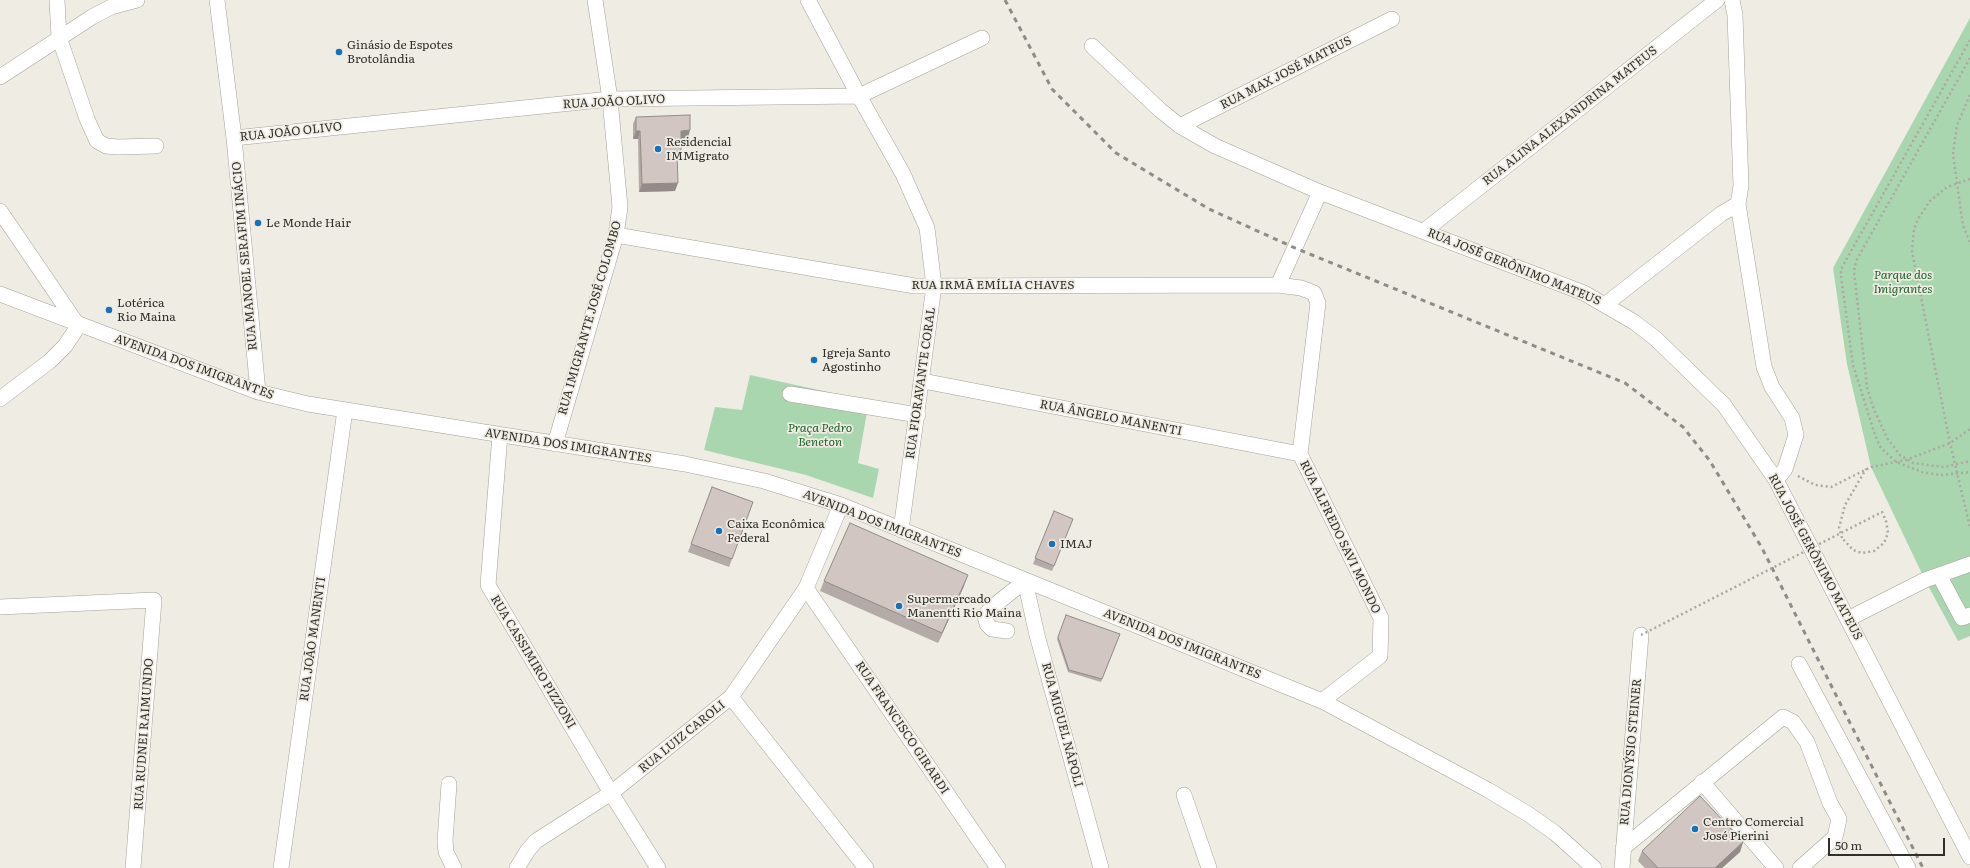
<!DOCTYPE html>
<meta charset="utf-8">
<style>
body{margin:0}
#map{position:relative;width:1970px;height:868px;overflow:hidden;background:#efece3;font-family:Literata,serif}
canvas{display:block}
.scale{position:absolute;left:1828px;top:838px;width:117px;height:18px;box-sizing:border-box;border:2px solid #302f2b;border-top:0;padding-left:5px;font-size:12px;line-height:14px;white-space:nowrap;color:#302f2b;-webkit-text-stroke:3px #efece3;paint-order:stroke}
</style>
<div id="map">
<canvas width="1970" height="868"></canvas>
<div class="scale">50 m</div>
</div>
<script>
const g = document.querySelector('canvas').getContext('2d');
g.lineJoin = 'round';
function fill(path, color) { g.fillStyle = color; g.fill(path, 'evenodd'); }
const shape = rows => new Path2D(rows.map(r => 'M' + r).join(''));
function trace(path, color, width, dash) { g.strokeStyle = color; g.lineWidth = width; g.lineCap = dash ? 'butt' : 'round'; g.setLineDash(dash || []); g.stroke(path); }
function write(font, color, halo, rows, align = 'center') {
  g.font = font + ' Literata,serif'; g.lineWidth = 3.5; g.setLineDash([]); g.textBaseline = 'middle'; g.strokeStyle = halo; g.fillStyle = color; for (const [text, x, y, turn = 0] of rows) {
    g.save(); g.translate(x, y); g.rotate((+turn || 0) * Math.PI / 180); g.textAlign = isNaN(turn) ? turn : align; if (halo) g.strokeText(text, 0, 0); g.fillText(text, 0, 0); g.restore();
  }
}
fill(shape([
 [1970,18,1970,636,1958,641,1925,580,1871,467,1847,364,1833,268],
 [750,375,869,401,858,463,879,469,873,498,806,475,704,450,715,407,742,410]
]), '#aad6af');
const minor = shape([
 [57,0,59,37,87,119,97,141,106,146,118,147,156,146],
 [217,0,234,138,258,392],
 [808,0,859,96,903,174,927,228,934,286,901,530],
 [1732,0,1735,15,1741,186,1738,204,1764,367,1772,387,1792,418,1796,435,1785,469,1776,480],
 [1092,46,1160,110,1180,126,1215,146,1320,192,1584,293,1634,322,1655,338,1724,405,1776,480,1970,857],
 [0,77,92,17,111,7,137,0],
 [1180,126,1392,19],
 [234,138,610,99,859,96,982,38],
 [1320,192,1278,285,1301,288,1314,293,1318,303,1300,454,1381,618,1380,656,1322,701],
 [0,211,77,324],
 [1424,231,1717,0],
 [616,235,915,286,1278,285],
 [0,294,258,392,308,404,685,464,764,481,841,505,1322,701,1488,790,1528,814,1555,833,1594,868],
 [1606,304,1721,214,1738,204],
 [923,381,1300,454],
 [790,394,918,415],
 [0,399,50,361,65,346,79,325],
 [500,435,488,585,611,793,658,868],
 [555,444,616,235,620,207,610,99,595,0],
 [1939,575,1962,618,1970,615],
 [806,588,998,868],
 [0,607,154,600,133,868],
 [1848,619,1925,580,1970,564],
 [1007,631,992,629,987,624,985,616,991,608,1025,581,1037,635,1101,868],
 [1799,664,1908,868],
 [731,697,866,868],
 [1702,782,1776,868],
 [449,784,445,841,446,852,454,868],
 [1184,795,1209,868],
 [1623,848,1783,717,1793,722,1807,742,1830,803,1839,819,1835,837,1800,868],
 [281,868,345,410],
 [517,868,528,850,536,841,611,793,731,697,806,588,841,505],
 [1622,868,1641,635]
]);
trace(minor, '#a4a198', 16);
trace(shape([
 [1970,40,1841,269,1841,276,1853,365,1875,435,1881,448,1896,462,1922,472,1940,475,1970,472],
 [1970,58,1856,261,1854,272,1867,387,1873,407,1887,438,1900,455,1913,463,1944,467,1970,461],
 [1970,95,1957,125,1953,154,1963,226,1970,242],
 [1970,179,1947,187,1930,201,1918,219,1914,229,1912,252,1950,443,1970,527],
 [1890,291,1919,288],
 [1798,476,1815,485,1831,487,1871,467,1906,460,1950,443,1970,429],
 [1842,538,1839,528,1845,505,1866,469]
]), '#aaa8a1', 2.5, [2, 3]);
trace(minor, '#fff', 15);
trace(shape([
 [1005,0,1052,89,1116,153,1209,209,1295,248,1625,383,1683,427,1710,461,1762,548,1923,868]
]), '#8e8c86', 3, [5, 5]);
trace(shape([
 [1641,635,1882,512,1886,521,1888,533,1884,543,1874,551,1862,553,1853,550,1842,538]
]), '#aaa8a1', 2.5, [2, 3]);
fill(shape([
 [636,117,688,138,681,139,681,152,679,160,677,160,675,191,639,192,638,139,633,139,633,124],
 [712,487,753,502,729,567,688,552],
 [1054,511,1073,519,1052,571,1033,564],
 [824,581,964,586,938,643,820,591],
 [1066,615,1120,634,1101,682,1068,672,1057,639],
 [1743,842,1740,852,1722,868,1645,868,1638,861,1642,851]
]), '#b4aaa7');
fill(shape([
 [690,130,688,138,678,139,681,131],
 [636,131,640,131,638,139,633,139],
 [677,152,681,152,679,160,674,160],
 [678,183,675,191,639,192,642,184],
 [968,575,964,586,938,643,942,633],
 [1743,842,1740,852,1722,868,1715,868]
]), '#928b88');
const building = shape([
 [690,115,690,130,681,131,681,152,677,152,678,183,642,184,640,131,636,131,636,117,690,115],
 [712,487,753,502,732,559,691,544,712,487],
 [1054,511,1073,519,1054,566,1035,558,1054,511],
 [850,523,968,575,942,633,824,581,850,523],
 [1066,615,1120,634,1102,679,1069,670,1058,637,1066,615],
 [1700,796,1743,842,1715,868,1658,868,1642,851,1700,796]
]);
fill(building, '#d1c6c2');
trace(building, '#928b88', 1);
for (const [x, y, r, color] of [
 [339,52,4,"#1372be"],
 [658,149,4,"#1372be"],
 [258,223,4,"#1372be"],
 [109,310,4,"#1372be"],
 [814,360,4,"#1372be"],
 [719,531,4,"#1372be"],
 [1052,544,4,"#1372be"],
 [899,606,4,"#1372be"],
 [1695,829,4,"#1372be"]
]) { const dot = new Path2D(); dot.arc(x, y, r, 0, 2 * Math.PI); g.fillStyle = color; g.fill(dot); trace(dot, '#efece3', 1.5); }
write('12px', '#302f2b', '#efece3', [
 ["Ginásio de Espotes",347,45],
 ["Brotolândia",347,59],
 ["Residencial",666,142],
 ["IMMigrato",666,156],
 ["Le Monde Hair",266,223],
 ["Lotérica",117,303],
 ["Rio Maina",117,317],
 ["Igreja Santo",822,353],
 ["Agostinho",822,367],
 ["Caixa Econômica",727,524],
 ["Federal",727,538],
 ["IMAJ",1060,544],
 ["Supermercado",907,599],
 ["Manentti Rio Maina",907,613],
 ["Centro Comercial",1703,822],
 ["José Pierini",1703,836]
], 'left');
write('12px', '#302f2b', '#efece3', [
 ["RUA MAX JOSÉ MATEUS",1286,73,-27],
 ["RUA JOÃO OLIVO",614,102,-3],
 ["RUA ALINA ALEXANDRINA MATEUS",1570,116,-38],
 ["RUA JOÃO OLIVO",291,132,-6],
 ["RUA MANOEL SERAFIM INÁCIO",245,256,-95],
 ["RUA JOSÉ GERÔNIMO MATEUS",1514,267,22],
 ["RUA IRMÃ EMÍLIA CHAVES",993,285],
 ["RUA IMIGRANTE JOSÉ COLOMBO",590,318,-74],
 ["AVENIDA DOS IMIGRANTES",194,367,20],
 ["RUA FIORAVANTE CORAL",921,383,-82],
 ["RUA ÂNGELO MANENTI",1111,418,11],
 ["AVENIDA DOS IMIGRANTES",568,446,9],
 ["AVENIDA DOS IMIGRANTES",882,524,21],
 ["RUA ALFREDO SAVI MONDO",1340,537,64],
 ["RUA JOSÉ GERÔNIMO MATEUS",1815,557,62],
 ["RUA JOÃO MANENTI",313,639,-82],
 ["AVENIDA DOS IMIGRANTES",1182,644,22],
 ["RUA CASSIMIRO PIZZONI",533,662,59],
 ["RUA MIGUEL NÁPOLI",1062,725,75],
 ["RUA FRANCISCO GIRARDI",902,728,56],
 ["RUA RUDNEI RAIMUNDO",144,734,-86],
 ["RUA LUIZ CAROLI",682,737,-39],
 ["RUA DIONÝSIO STEINER",1631,752,-85]
]);
write('italic 12px', '#206530', '#efece3', [
 ["Parque dos",1903,275],
 ["Imigrantes",1903,289],
 ["Praça Pedro",820,428],
 ["Beneton",820,442]
]);
</script>
